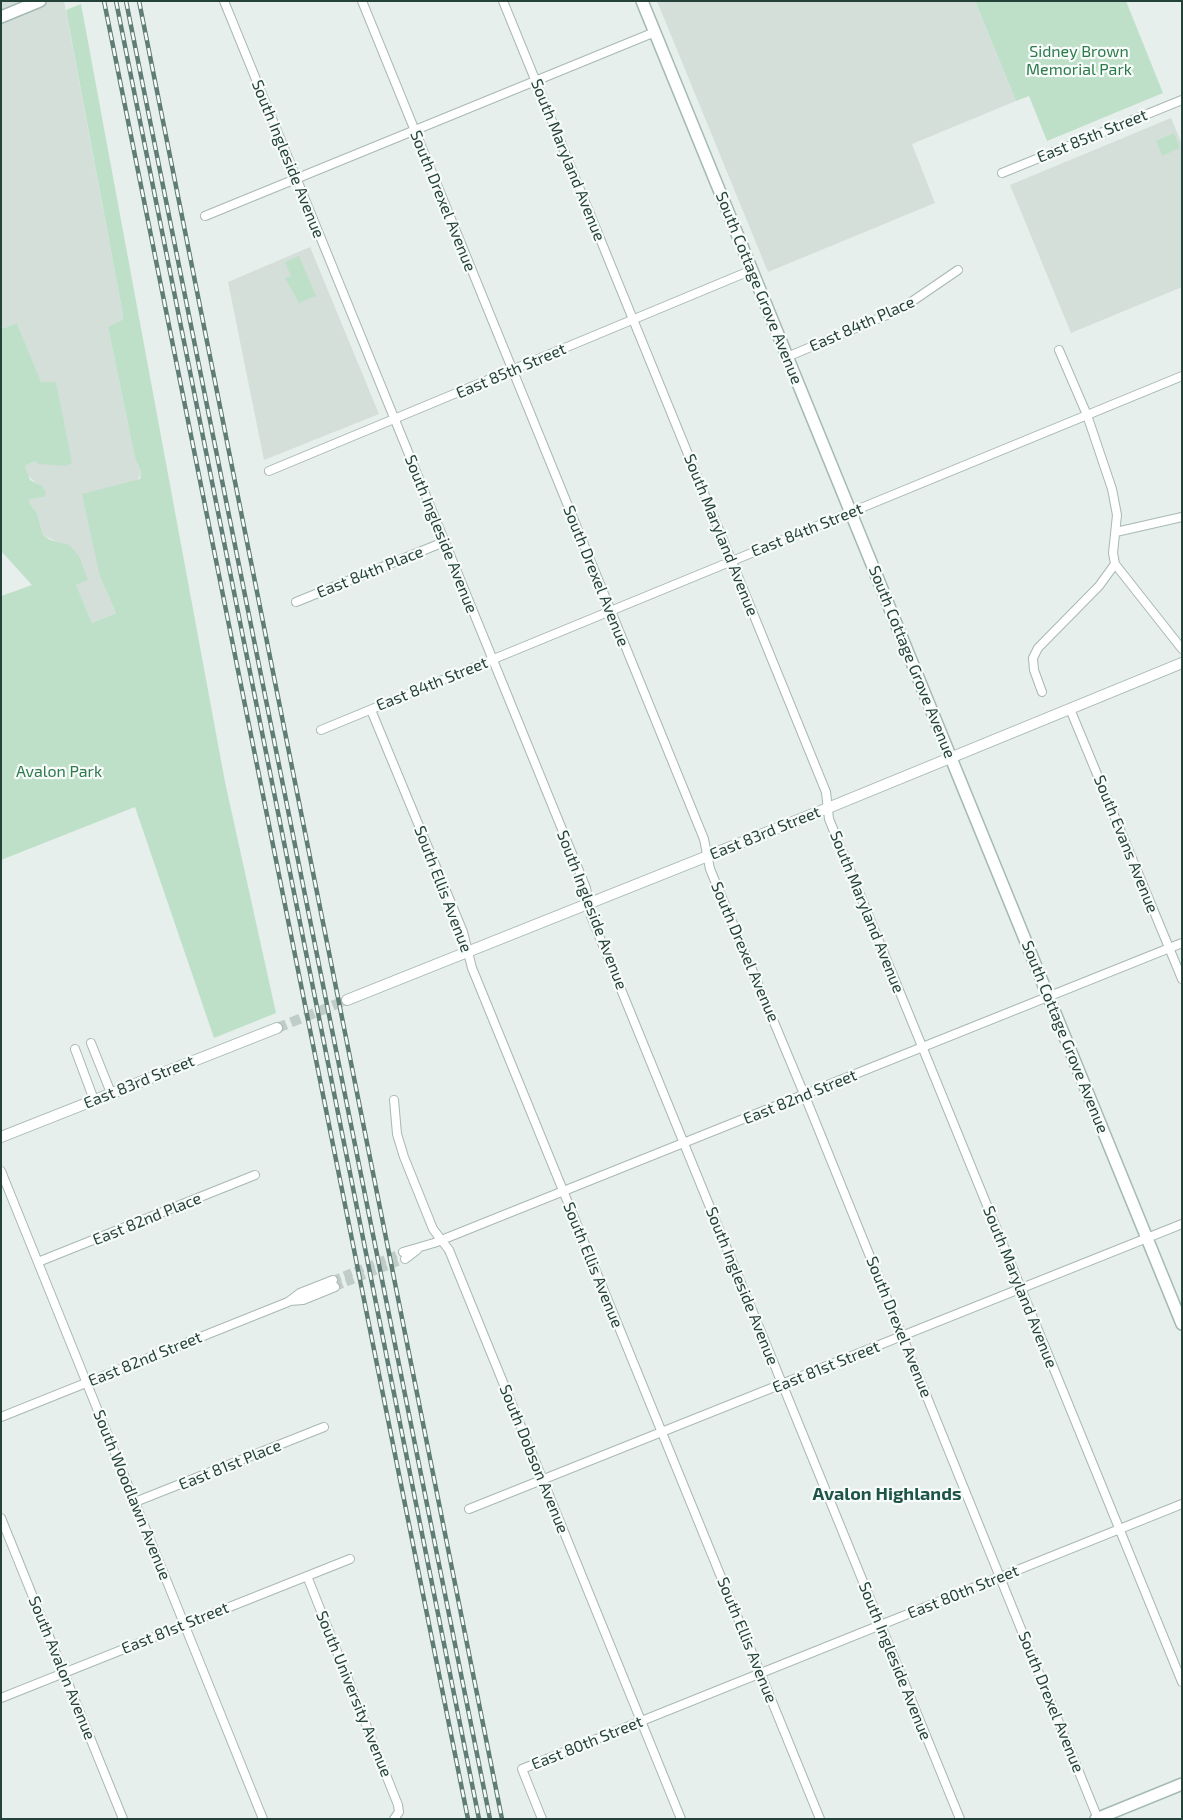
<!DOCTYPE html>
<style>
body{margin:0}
#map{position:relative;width:1183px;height:1820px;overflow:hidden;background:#e6efeb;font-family:"Exo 2",sans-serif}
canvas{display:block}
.frame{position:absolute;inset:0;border:2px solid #24423a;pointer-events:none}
</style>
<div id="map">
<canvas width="1183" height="1820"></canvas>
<div class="frame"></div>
</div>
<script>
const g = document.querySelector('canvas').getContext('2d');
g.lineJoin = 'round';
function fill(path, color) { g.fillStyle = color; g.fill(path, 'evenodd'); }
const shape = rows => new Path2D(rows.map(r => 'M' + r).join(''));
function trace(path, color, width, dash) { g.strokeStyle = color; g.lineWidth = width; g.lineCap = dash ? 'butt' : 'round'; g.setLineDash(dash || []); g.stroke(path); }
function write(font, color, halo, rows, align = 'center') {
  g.font = font + ' "Exo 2",sans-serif'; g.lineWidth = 4.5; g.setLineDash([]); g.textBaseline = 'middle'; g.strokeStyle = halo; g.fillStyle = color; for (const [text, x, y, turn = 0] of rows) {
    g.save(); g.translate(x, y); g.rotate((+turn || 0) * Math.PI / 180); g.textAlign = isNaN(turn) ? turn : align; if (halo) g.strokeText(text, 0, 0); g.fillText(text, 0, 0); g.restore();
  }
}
fill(shape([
 [1,1,64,1,123,315,122,320,108,327,135,458,141,472,100,577,116,613,92,623,57,542,43,535,37,513,29,503,30,499,44,497,36,483,26,474,25,466,35,461,65,466,56,382,41,383,17,323,1,329],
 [657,1,975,1,1016,101,912,144,935,203,768,272],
 [1171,118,1182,144,1182,287,1071,333,1010,185],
 [310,247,379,414,264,460,228,282]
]), '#d4dfda');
fill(shape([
 [975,1,1126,1,1163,93,1047,141,1029,96,1016,101],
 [81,4,225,782,276,1013,214,1038,135,807,1,860,1,596,32,585,1,551,1,329,17,323,41,382,56,382,72,463,65,466,39,464,35,461,25,466,30,480,43,487,46,493,44,497,30,499,29,503,37,513,43,535,50,540,69,545,79,556,88,580,76,585,92,623,116,613,100,577,82,494,140,479,141,472,135,458,108,327,122,320,123,315,66,10],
 [1174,133,1180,148,1162,156,1156,141],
 [299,256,316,296,299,303,285,278,291,276,285,262]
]), '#bfe0c8');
trace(shape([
 [333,1280,403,1252],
 [335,1287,405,1259]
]), '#bfccc8', 8, [8, 4]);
trace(shape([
 [277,1028,347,1000]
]), '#bfccc8', 10, [10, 5]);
const minor = shape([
 [224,1,586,888,591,916,960,1819],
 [362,1,704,839,710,869,809,1106,1098,1819],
 [503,1,826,792,829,819,1182,1682],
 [1002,173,1182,100],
 [205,216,655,32],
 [1059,350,1087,415,1112,489,1117,515,1113,553,1115,564,1182,649],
 [787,357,901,309,958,270],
 [269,471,752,270],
 [1116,532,1182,517],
 [296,602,444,542],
 [1042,692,1034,670,1033,658,1038,648,1099,586,1115,564],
 [1070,709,1182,979],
 [371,710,463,932,472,968,820,1819],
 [321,730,1182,376],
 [91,1043,111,1093],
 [75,1049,94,1100],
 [394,1100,397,1134,404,1157,433,1229,449,1250,681,1819],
 [1,1171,263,1819],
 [403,1252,434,1243,1182,943],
 [405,1259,417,1250],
 [38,1262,255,1175],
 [290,1301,303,1300,335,1287],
 [1,1417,288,1302,300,1293,333,1280],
 [135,1502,324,1427],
 [469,1509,1182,1224],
 [1,1518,123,1819],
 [307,1576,398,1805,399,1812,394,1819],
 [1,1698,350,1559],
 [542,1819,522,1769,1182,1504]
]);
const tertiary = shape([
 [347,1000,828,808,1182,663],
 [1,1137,277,1028]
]);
const secondary = shape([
 [642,1,1182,1324],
 [1,17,40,1],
 [1096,1819,1182,1784]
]);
trace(minor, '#a8b8b2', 10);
trace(tertiary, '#a8b8b2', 12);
trace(secondary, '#a4bbb3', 14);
trace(minor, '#fff', 8);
trace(tertiary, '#fff', 10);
trace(secondary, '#fff', 11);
const rail = shape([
 [104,1,468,1819],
 [116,1,479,1819],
 [126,1,490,1819],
 [139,1,502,1819]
]);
trace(rail, '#5f7d75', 4.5);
trace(rail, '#f7fbf9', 2.5, [8]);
write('16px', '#2d7a4b', '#f7fbf9', [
 ["Sidney Brown",1079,52],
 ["Memorial Park",1079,70],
 ["Avalon Park",59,772]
]);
write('16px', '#24423a', '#f7fbf9', [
 ["East 85th Street",1092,136,-22],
 ["South Ingleside Avenue",288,159,68],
 ["South Maryland Avenue",568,160,68],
 ["South Drexel Avenue",443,201,68],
 ["South Cottage Grove Avenue",759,288,68],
 ["East 84th Place",862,324,-24],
 ["East 85th Street",511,371,-23],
 ["East 84th Street",807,530,-22],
 ["South Ingleside Avenue",441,534,68],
 ["South Maryland Avenue",721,535,68],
 ["East 84th Place",370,572,-22],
 ["South Drexel Avenue",596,576,68],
 ["South Cottage Grove Avenue",912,662,68],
 ["East 84th Street",432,684,-22],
 ["East 83rd Street",765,833,-22],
 ["South Evans Avenue",1126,844,68],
 ["South Ellis Avenue",443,889,69],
 ["South Ingleside Avenue",592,910,69],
 ["South Maryland Avenue",867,912,68],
 ["South Drexel Avenue",745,952,67],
 ["South Cottage Grove Avenue",1065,1037,68],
 ["East 83rd Street",139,1082,-22],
 ["East 82nd Street",800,1097,-22],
 ["East 82nd Place",147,1219,-22],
 ["South Ellis Avenue",593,1265,68],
 ["South Ingleside Avenue",742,1286,68],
 ["South Maryland Avenue",1020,1287,68],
 ["South Drexel Avenue",899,1327,68],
 ["East 82nd Street",145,1359,-22],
 ["East 81st Street",826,1367,-22],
 ["South Dobson Avenue",534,1459,68],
 ["East 81st Place",230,1465,-22],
 ["South Woodlawn Avenue",132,1495,68],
 ["East 80th Street",963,1592,-22],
 ["East 81st Street",175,1628,-22],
 ["South Ellis Avenue",747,1640,68],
 ["South Ingleside Avenue",895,1661,68],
 ["South Avalon Avenue",62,1668,68],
 ["South University Avenue",354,1694,68],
 ["South Drexel Avenue",1051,1702,68],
 ["East 80th Street",587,1743,-22]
]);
write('bold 18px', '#1f5548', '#f7fbf9', [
 ["Avalon Highlands",887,1494]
]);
</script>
